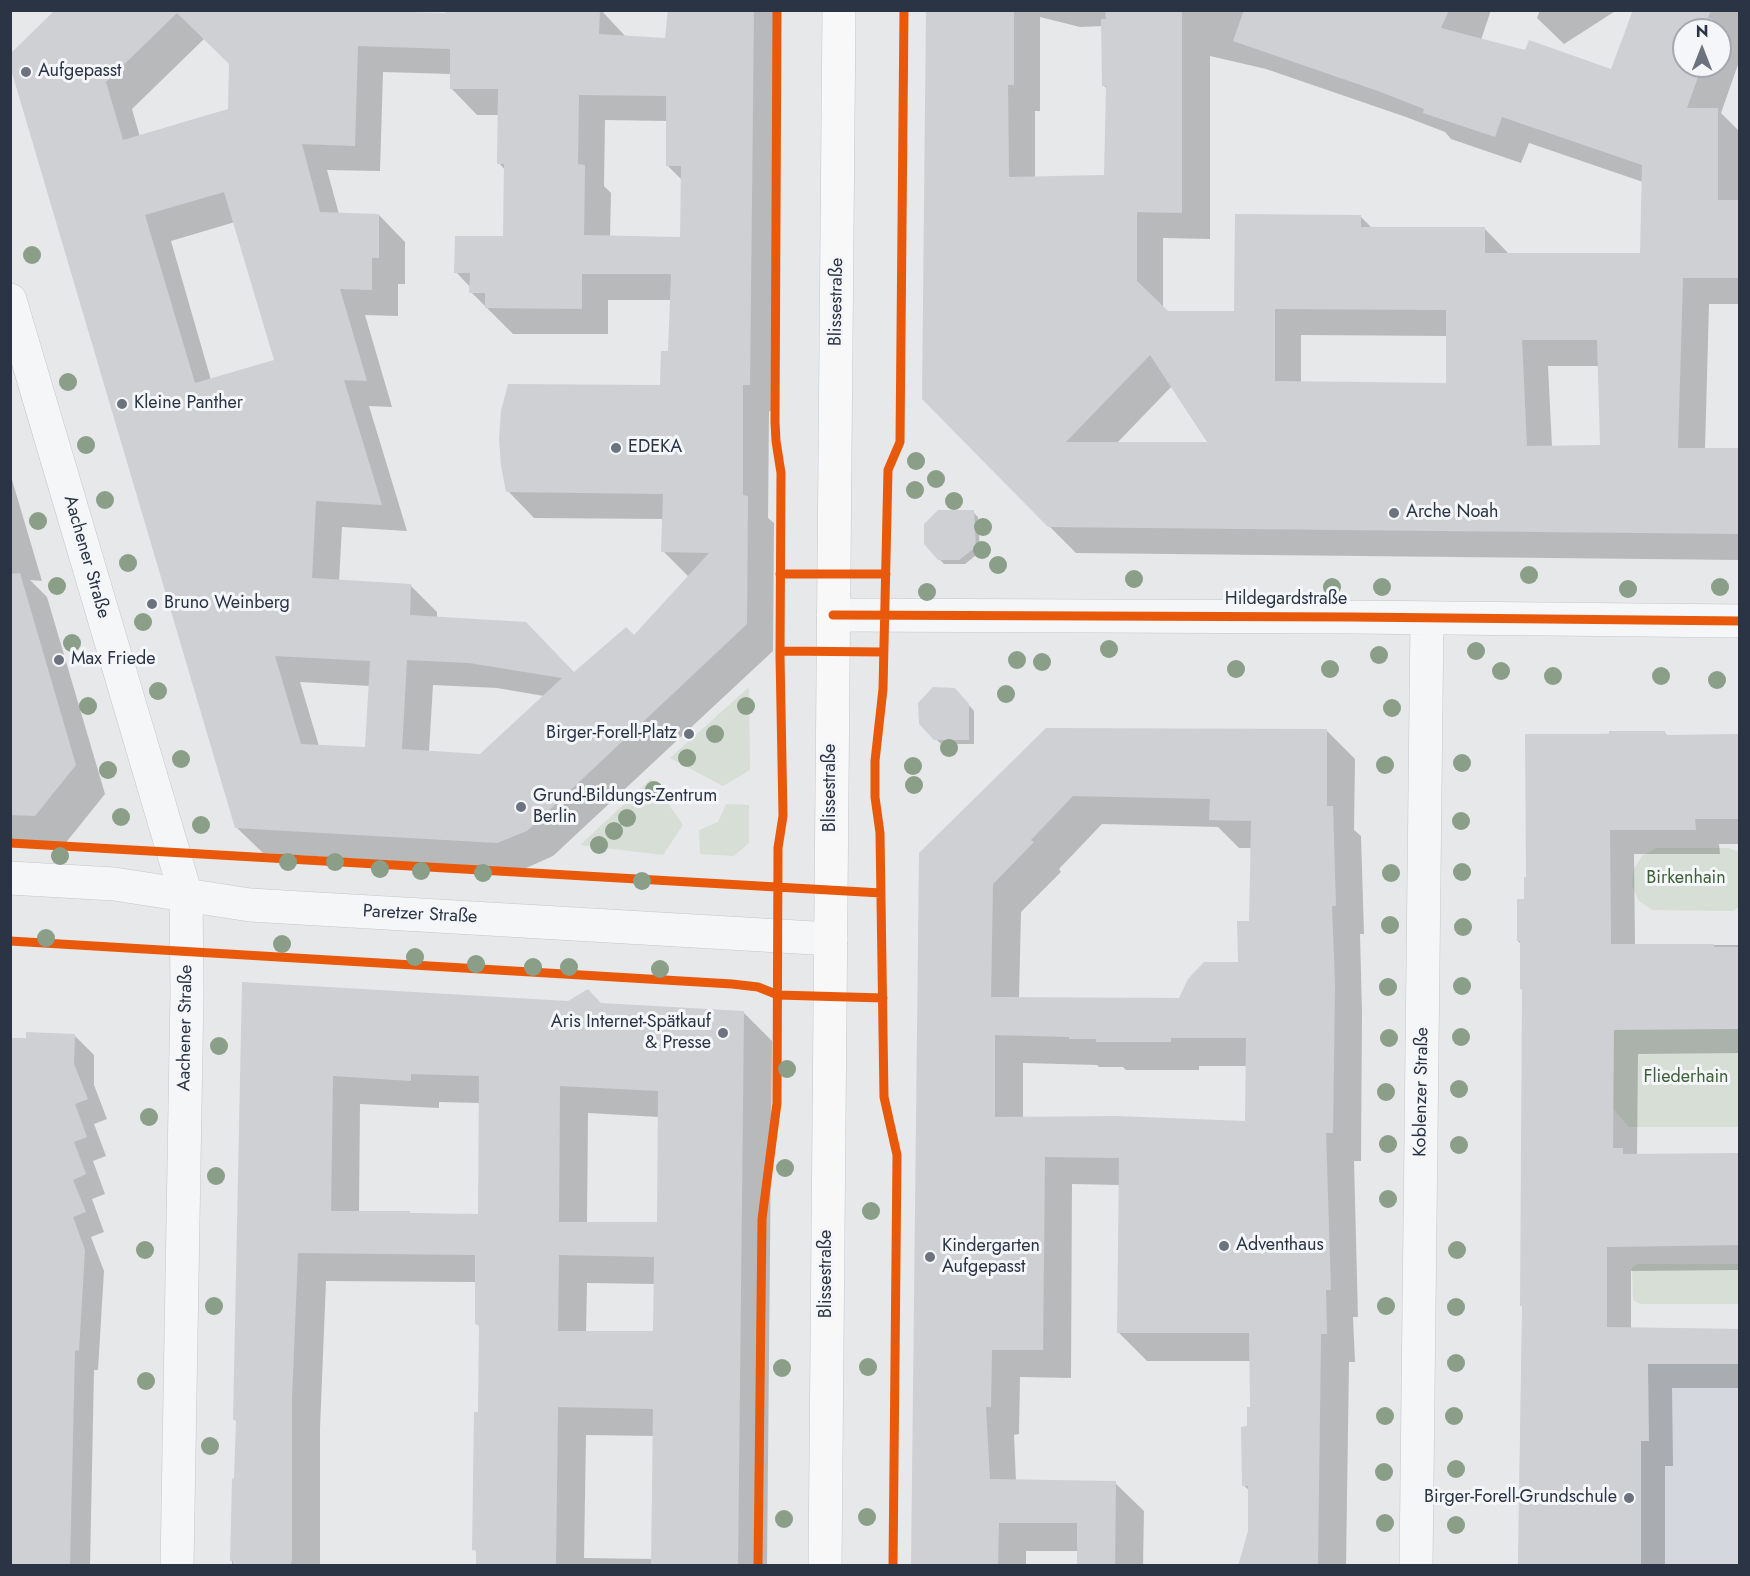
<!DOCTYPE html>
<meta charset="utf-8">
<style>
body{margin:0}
#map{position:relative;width:1750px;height:1576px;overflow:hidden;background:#e6e8ea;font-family:Jost,sans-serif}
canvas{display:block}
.frame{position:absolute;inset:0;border:12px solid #2b3445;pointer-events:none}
.north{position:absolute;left:1672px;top:18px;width:60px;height:60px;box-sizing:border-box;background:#f4f6f9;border:2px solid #a4a8b1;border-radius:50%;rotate:0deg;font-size:16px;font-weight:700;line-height:24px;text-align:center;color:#2b3445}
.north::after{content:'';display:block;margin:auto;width:21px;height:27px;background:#6c737f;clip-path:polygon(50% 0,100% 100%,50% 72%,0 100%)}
</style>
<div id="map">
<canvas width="1750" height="1576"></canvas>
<div class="frame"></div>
<div class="north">N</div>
</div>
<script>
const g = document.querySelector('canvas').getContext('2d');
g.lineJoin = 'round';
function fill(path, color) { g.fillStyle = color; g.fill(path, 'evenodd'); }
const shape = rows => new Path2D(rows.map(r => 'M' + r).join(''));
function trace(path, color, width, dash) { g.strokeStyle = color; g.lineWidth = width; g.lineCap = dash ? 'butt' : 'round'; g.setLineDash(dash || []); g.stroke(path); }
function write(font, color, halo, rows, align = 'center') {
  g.font = font + ' Jost,sans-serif'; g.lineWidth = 6; g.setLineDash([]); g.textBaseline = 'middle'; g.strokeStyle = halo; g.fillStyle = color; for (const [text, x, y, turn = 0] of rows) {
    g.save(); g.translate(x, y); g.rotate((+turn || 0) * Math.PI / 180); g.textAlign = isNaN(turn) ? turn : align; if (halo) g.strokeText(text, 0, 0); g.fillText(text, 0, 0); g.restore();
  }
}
fill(shape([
 [1522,1327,1739,1329,1739,1565,1518,1566]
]), '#d4d7dd');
fill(shape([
 [749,687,750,770,723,786,670,758],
 [651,779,683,825,663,855,580,845],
 [726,804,749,805,749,843,734,856,700,854,699,830,718,822],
 [1656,848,1729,848,1739,852,1739,907,1733,911,1652,910,1639,901,1632,886,1633,870,1642,856],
 [1613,1024,1739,1029,1739,1127,1629,1127,1613,1109],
 [1637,1264,1739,1264,1739,1304,1640,1304,1633,1300,1632,1268]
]), '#d6ded6');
fill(shape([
 [57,10,390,10,390,13,447,14,448,10,601,10,626,37,667,40,668,10,779,10,776,411,769,411,768,518,774,523,773,651,553,856,524,869,263,853,236,827],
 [205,38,230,64,229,110,140,137,132,109],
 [383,72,451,74,451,88,477,115,499,115,499,163,505,170,505,238,456,272,471,288,471,292,513,334,608,334,608,300,672,300,670,352,661,387,508,491,534,518,663,519,663,551,689,577,634,637,575,674,437,618,437,612,411,586,339,582,342,527,407,531,369,406,392,407,365,315,398,316,398,284,405,284,405,242,379,215,339,214,327,170,380,171],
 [605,120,668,121,667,165,682,180,681,238,610,237,611,193,604,186],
 [235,222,276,361,211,380,171,241],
 [300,682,370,686,366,749,319,746],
 [433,685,497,688,544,696,480,755,429,752],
 [928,10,1491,10,1481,40,1612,71,1633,10,1740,10,1740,59,1721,113,1740,132,1740,304,1709,304,1705,449,1740,449,1740,560,1076,553,1049,526],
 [1040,17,1080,27,1103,26,1103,85,1107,89,1106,177,1035,178,1035,111,1040,111],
 [1684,30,1720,30,1720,66,1684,66],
 [1210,56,1266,69,1406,117,1445,132,1451,139,1521,163,1529,143,1643,182,1641,255,1510,255,1485,229,1373,229,1360,216,1236,312,1168,312,1163,308,1163,238,1210,239],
 [1301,335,1448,336,1447,385,1301,383],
 [1548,366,1599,366,1601,447,1552,447],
 [1172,386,1210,443,1117,443],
 [1540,10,1617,10,1564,44,1537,18],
 [10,473,42,581,30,580,47,597,105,794,64,845,10,842],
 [973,512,978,517,980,552,965,564,944,564,925,544],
 [960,695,974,711,974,744,941,744,920,723],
 [1047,729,1327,731,1355,759,1354,830,1361,836,1364,934,1360,934,1362,1013,1361,1161,1354,1161,1358,1317,1353,1317,1355,1362,1349,1362,1346,1566,1242,1566,1249,1532,1250,1491,1243,1485,1251,1408,1251,1361,1147,1361,1119,1333,1120,1185,1072,1184,1071,1378,1020,1377,1019,1434,1014,1435,1016,1481,1115,1483,1144,1511,1143,1566,1078,1566,1078,1551,1026,1551,1026,1566,913,1566,920,853],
 [1102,824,1218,827,1239,848,1252,848,1250,923,1239,964,1180,1000,1019,999,1021,912,1061,872,1059,869],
 [1023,1063,1097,1065,1099,1067,1123,1067,1126,1070,1199,1070,1199,1066,1247,1066,1247,1122,1023,1119],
 [1665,733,1668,737,1740,737,1740,844,1719,844,1720,854,1634,854,1635,945,1740,945,1740,1053,1638,1054,1637,1155,1740,1155,1740,1270,1631,1271,1631,1329,1740,1330,1740,1388,1672,1388,1673,1466,1665,1466,1665,1566,1521,1566,1524,1308,1524,991,1521,989,1521,944,1518,941,1527,879,1527,735],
 [243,984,743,1012,772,1041,767,1566,477,1566,478,1553,474,1549,480,1414,480,1327,476,1323,477,1282,326,1281,320,1428,320,1566,232,1566,233,1480,236,1479,237,1422,234,1419],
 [439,1102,480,1103,479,1215,359,1212,360,1104,439,1108],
 [588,1113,659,1117,658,1223,587,1223],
 [587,1283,655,1284,655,1333,586,1333],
 [586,1435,654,1436,653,1559,584,1558],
 [74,1035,94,1055,94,1085,107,1119,94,1124,106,1156,93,1161,105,1194,92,1199,104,1232,91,1237,104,1271,98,1370,94,1370,90,1566,10,1566]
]), '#0003');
fill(shape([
 [55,10,340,10,446,13,446,10,600,10,599,34,665,38,668,10,754,10,750,385,743,385,743,495,748,496,747,624,527,831,497,843,235,828,10,66,10,54],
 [177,13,229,64,228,109,123,140,106,82],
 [358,46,450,49,450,89,498,89,497,164,504,164,503,236,455,236,454,273,470,273,469,293,485,293,485,308,582,309,582,274,671,274,668,351,661,351,660,385,508,384,501,411,499,439,501,466,506,492,663,494,661,552,709,553,634,635,626,627,574,672,526,622,410,615,411,584,312,578,316,501,382,505,344,380,367,381,340,289,372,290,372,258,379,258,379,214,320,212,302,144,355,146],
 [579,95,666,96,666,166,681,166,680,237,584,235,585,165,578,164],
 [224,192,274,360,195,383,145,215],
 [275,656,370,661,365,747,301,744],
 [407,660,469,663,562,678,480,754,402,749],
 [926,10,1014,10,1014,85,1008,85,1009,177,1104,175,1106,86,1102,86,1101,19,1106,19,1105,10,1182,10,1182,213,1137,212,1137,281,1168,311,1234,311,1235,214,1361,215,1361,227,1485,227,1485,253,1640,253,1642,165,1502,117,1495,137,1423,113,1424,109,1378,91,1233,41,1244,10,1449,10,1441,28,1525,50,1529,40,1611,69,1633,10,1711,10,1708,18,1712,19,1708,30,1684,30,1684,66,1702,66,1687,108,1718,108,1718,200,1740,200,1740,278,1683,278,1678,448,1740,448,1740,534,1048,527,922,399],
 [1275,309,1446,310,1446,383,1275,381],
 [1522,340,1597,340,1600,445,1527,446],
 [1150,355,1207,442,1066,442],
 [938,510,974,510,976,547,959,560,938,560,924,544,924,524],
 [20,573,76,765,35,816,10,815,10,574],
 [933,687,955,688,969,704,969,740,934,740,919,724,918,703],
 [1046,728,1327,729,1327,806,1333,806,1336,906,1332,906,1335,984,1333,1133,1326,1133,1331,1290,1326,1290,1327,1334,1321,1334,1318,1566,1238,1566,1248,1531,1248,1486,1242,1486,1241,1427,1247,1426,1247,1407,1250,1407,1249,1333,1117,1333,1119,1158,1045,1157,1043,1350,992,1350,991,1407,986,1407,990,1479,1116,1481,1115,1566,1077,1566,1077,1523,999,1523,998,1566,911,1566,919,853],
 [1073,796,1210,799,1209,820,1251,821,1249,921,1237,921,1238,962,1204,962,1188,979,1179,998,991,997,993,884,1034,842,1031,840],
 [995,1035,1069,1037,1069,1039,1096,1039,1096,1042,1171,1042,1171,1038,1246,1038,1245,1121,1116,1116,995,1117],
 [1609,731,1665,731,1665,735,1738,734,1740,737,1740,819,1695,819,1696,830,1610,830,1611,944,1714,944,1714,947,1740,947,1740,1029,1614,1030,1613,1148,1623,1148,1623,1154,1740,1153,1740,1245,1607,1247,1607,1327,1740,1329,1740,1364,1648,1364,1649,1441,1641,1441,1641,1566,1518,1566,1522,1306,1520,1306,1522,989,1520,989,1520,941,1517,941,1517,899,1524,899,1524,877,1526,877,1525,734,1609,734],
 [242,982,568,1001,588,989,601,1003,744,1011,738,1566,651,1566,653,1409,558,1407,556,1566,476,1566,476,1550,472,1550,474,1412,478,1412,479,1325,475,1324,475,1255,298,1253,292,1398,292,1560,290,1566,233,1566,233,1561,230,1561,232,1479,234,1478,236,1420,233,1420],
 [411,1074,479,1076,478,1214,410,1213,410,1211,331,1211,333,1076,411,1081],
 [560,1086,658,1091,657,1222,559,1222],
 [559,1255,654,1257,653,1331,558,1331],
 [26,1032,75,1034,74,1064,88,1099,75,1104,87,1137,74,1142,86,1174,73,1180,86,1212,73,1217,85,1250,79,1350,75,1351,70,1566,10,1566,10,1038,26,1038]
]), '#ced0d3');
const minor = shape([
 [10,300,186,895,187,992,177,1566],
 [833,615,1352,617,1740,621],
 [10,878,114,884,250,905,831,939],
 [1416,1566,1427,618]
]);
const secondary = shape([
 [825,1566,839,10]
]);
trace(minor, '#c4c6c8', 34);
trace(secondary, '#c4c6c8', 34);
trace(minor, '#f5f6f7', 33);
trace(secondary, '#f8f8f8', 33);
trace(shape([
 [780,574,886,574],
 [833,615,1352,617,1740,621],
 [780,651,883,652],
 [10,843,881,893],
 [10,941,732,984,758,987,778,995,883,998],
 [758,1566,762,1219,777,1103,778,848,783,816,780,655,781,473,776,441,775,422,777,10],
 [893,1566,897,1155,884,1097,880,833,875,797,875,761,883,689,888,470,900,442,904,10]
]), '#e8590c', 9);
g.fillStyle = '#8a9e88';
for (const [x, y] of [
 [32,255],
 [68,382],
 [86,445],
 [916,461],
 [936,479],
 [915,490],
 [105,500],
 [954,501],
 [38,521],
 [983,527],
 [982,550],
 [128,563],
 [998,565],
 [1529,575],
 [1134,579],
 [57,586],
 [1332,587],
 [1382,587],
 [1720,587],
 [1628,589],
 [927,592],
 [143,622],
 [72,643],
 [1109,649],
 [1476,651],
 [1379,655],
 [1017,660],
 [1042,662],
 [1236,669],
 [1330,669],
 [1501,671],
 [1553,676],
 [1661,676],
 [1717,680],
 [158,691],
 [1006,694],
 [88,706],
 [746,706],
 [1392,708],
 [715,734],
 [949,748],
 [687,758],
 [181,759],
 [1462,763],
 [1385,765],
 [913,766],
 [108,770],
 [914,785],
 [654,790],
 [121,817],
 [627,818],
 [1461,821],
 [201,825],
 [614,831],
 [599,845],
 [60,856],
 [288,862],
 [335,862],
 [380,869],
 [421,871],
 [1462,872],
 [483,873],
 [1391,873],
 [642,881],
 [1390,925],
 [1463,927],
 [46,938],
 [282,944],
 [415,957],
 [476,964],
 [533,967],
 [569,967],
 [660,969],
 [1462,986],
 [1388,987],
 [1461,1037],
 [1389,1038],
 [219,1046],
 [787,1069],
 [1459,1089],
 [1386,1092],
 [149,1117],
 [1388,1144],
 [1459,1145],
 [785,1168],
 [216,1176],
 [1388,1199],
 [871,1211],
 [145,1250],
 [1457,1250],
 [214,1306],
 [1386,1306],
 [1456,1307],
 [1456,1363],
 [868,1367],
 [782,1368],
 [146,1381],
 [1385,1416],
 [1454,1416],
 [210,1446],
 [1456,1469],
 [1384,1472],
 [867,1517],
 [784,1519],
 [1385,1523],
 [1456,1525]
]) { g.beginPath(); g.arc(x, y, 9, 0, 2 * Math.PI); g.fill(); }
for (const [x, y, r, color] of [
 [26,72,6,"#6c737f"],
 [122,404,6,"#6c737f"],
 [616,448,6,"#6c737f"],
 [1394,513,6,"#6c737f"],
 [152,604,6,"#6c737f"],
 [59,660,6,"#6c737f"],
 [689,734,6,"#6c737f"],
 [521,807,6,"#6c737f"],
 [723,1033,6,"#6c737f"],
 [1224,1246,6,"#6c737f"],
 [930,1257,6,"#6c737f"],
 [1629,1498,6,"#6c737f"]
]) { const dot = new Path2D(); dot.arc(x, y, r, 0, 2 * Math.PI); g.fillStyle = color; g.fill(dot); trace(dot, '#f4f6f9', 2); }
write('18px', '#2b3445', '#f4f6f9', [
 ["Aufgepasst",38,72],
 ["Kleine Panther",134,404],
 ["EDEKA",628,448],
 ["Arche Noah",1406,513],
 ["Bruno Weinberg",164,604],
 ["Max Friede",71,660],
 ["Birger-Forell-Platz",677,734,"right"],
 ["Grund-Bildungs-Zentrum",533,797],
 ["Berlin",533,818],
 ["Aris Internet-Spätkauf",711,1023,"right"],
 ["& Presse",711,1044,"right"],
 ["Adventhaus",1236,1246],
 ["Kindergarten",942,1247],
 ["Aufgepasst",942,1268],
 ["Birger-Forell-Grundschule",1617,1498,"right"]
], 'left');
write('18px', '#2b3445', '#f4f6f9', [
 ["Blissestraße",837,302,-89],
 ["Aachener Straße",86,557,74],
 ["Hildegardstraße",1286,600],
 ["Blissestraße",831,788,-90],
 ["Paretzer Straße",420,915,3],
 ["Aachener Straße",186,1028,-89],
 ["Koblenzer Straße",1422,1092,-89],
 ["Blissestraße",827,1274,-90]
]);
write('18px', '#3f6138', '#f4f6f9', [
 ["Birkenhain",1686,879],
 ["Fliederhain",1686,1078]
]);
</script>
